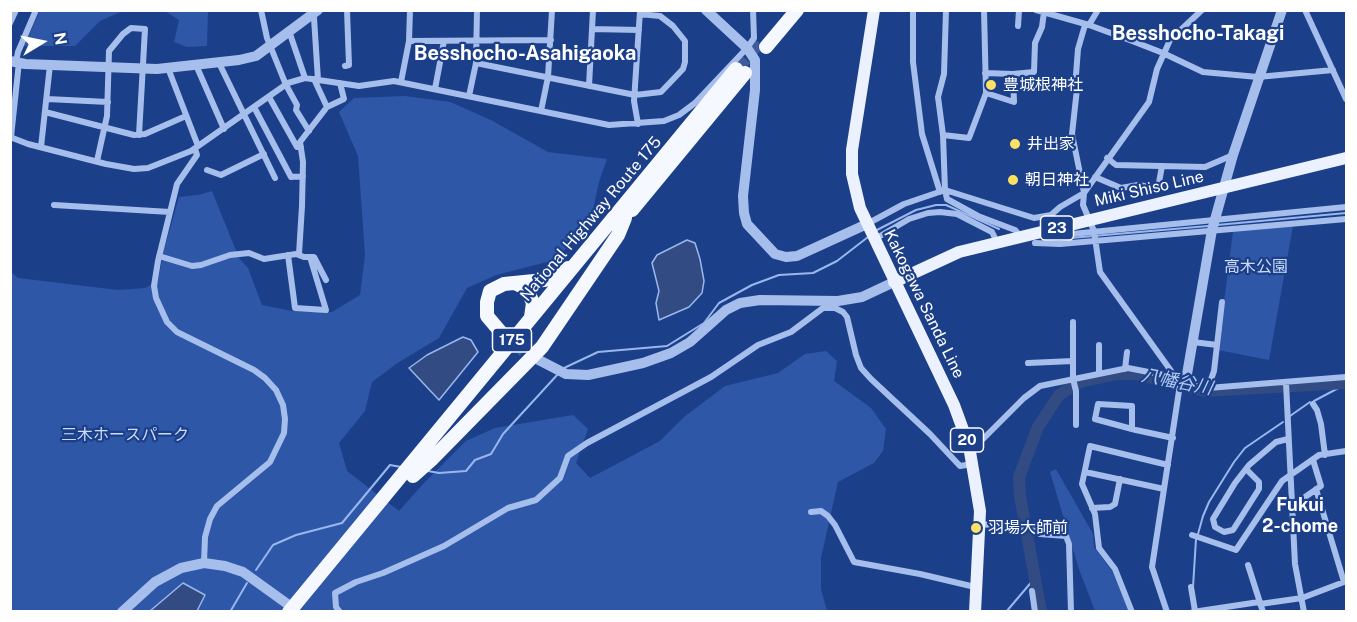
<!DOCTYPE html>
<meta charset="utf-8">
<style>
body{margin:0}
#map{position:relative;width:1357px;height:622px;overflow:hidden;background:#1c3f89;font-family:"Public Sans",sans-serif}
canvas{display:block}
.frame{position:absolute;inset:0;border:12px solid #fff;pointer-events:none}
.north{position:absolute;left:12px;top:12px;width:60px;height:60px;-webkit-text-stroke:4px #1c3f89;paint-order:stroke;rotate:80deg;font-size:16px;font-weight:700;line-height:24px;text-align:center;color:#fff}
.north::after{content:'';display:block;margin:auto;width:21px;height:27px;background:#fff;clip-path:polygon(50% 0,100% 100%,50% 72%,0 100%)}
</style>
<div id="map">
<canvas width="1357" height="622"></canvas>
<div class="frame"></div>
<div class="north">N</div>
</div>
<script>
const g = document.querySelector('canvas').getContext('2d');
g.lineJoin = 'round';
function fill(path, color) { g.fillStyle = color; g.fill(path, 'evenodd'); }
const shape = rows => new Path2D(rows.map(r => 'M' + r).join(''));
function trace(path, color, width, dash) { g.strokeStyle = color; g.lineWidth = width; g.lineCap = dash ? 'butt' : 'round'; g.setLineDash(dash || []); g.stroke(path); }
function write(font, color, halo, rows, align = 'center') {
  g.font = font + ' "Public Sans","Noto Sans JP",sans-serif'; g.lineWidth = 4.5; g.setLineDash([]); g.textBaseline = 'middle'; g.strokeStyle = halo; g.fillStyle = color; for (const [text, x, y, turn = 0] of rows) {
    g.save(); g.translate(x, y); g.rotate((+turn || 0) * Math.PI / 180); g.textAlign = isNaN(turn) ? turn : align; if (halo) g.strokeText(text, 0, 0); g.fillText(text, 0, 0); g.restore();
  }
}
fill(shape([
 [40,11,40,10,123,11,100,21,75,46,24,46],
 [165,11,208,11,207,46,187,47,174,42,179,20],
 [405,96,450,102,491,120,548,152,607,159,599,182,590,223,555,260,496,275,467,288,439,338,396,364,372,382,365,411,339,443,347,471,399,511,423,484,466,441,495,428,573,415,588,429,576,463,590,478,660,441,684,417,725,386,778,373,805,354,826,351,837,361,834,381,871,408,886,429,883,451,874,463,838,482,821,558,821,589,827,611,11,611,10,271,18,278,118,290,145,288,158,281,164,250,179,197,198,195,212,191,239,258,248,268,262,305,292,311,332,312,360,295,365,255,358,156,339,112,354,98],
 [1293,226,1269,360,1218,350,1233,231],
 [1056,469,1093,534,1094,547,1112,571,1129,611,1095,611,1079,569,1050,472]
]), '#2f57a7');
const water = shape([
 [687,240,695,243,700,259,704,281,702,293,689,307,659,320,656,303,659,291,652,263,657,255,687,240],
 [463,337,471,340,478,352,439,400,409,368,427,355,463,337],
 [183,583,205,595,197,611,150,611,183,583]
]);
fill(water, '#324c83');
trace(water, '#99b7ee', 1.5);
trace(shape([
 [1217,225,1346,213],
 [875,231,916,210,936,205,946,205,999,229],
 [1059,239,1208,226],
 [564,368,598,352,667,346,704,323,719,303,752,285,779,275,813,273,837,261,868,237],
 [1314,401,1346,384],
 [1290,416,1310,402],
 [428,471,439,473,466,471,475,460,491,454,503,434,558,374],
 [1198,534,1203,516,1209,502,1234,462,1245,448,1283,422],
 [256,570,273,545,296,535,342,523,390,465,401,467],
 [1193,587,1196,539],
 [230,612,247,583],
 [1006,612,1034,579]
]), '#99b7ee', 2);
trace(shape([
 [1041,612,1020,496,1019,477,1038,427,1059,395,1080,382,1117,374,1136,374,1205,391,1346,383]
]), '#324c83', 12);
trace(shape([
 [736,69,763,37],
 [504,336,524,350]
]), '#3e5c9b', 14, [14, 7]);
trace(shape([
 [261,10,267,38,286,85,297,105,296,110,309,131],
 [913,10,913,62,922,134,940,192],
 [984,10,986,93,969,138,943,135,945,190,947,199,978,216,1015,230,1020,236],
 [1036,10,1089,25,1127,39,1163,53,1203,72,1258,77,1333,70],
 [1305,10,1346,99],
 [312,15,314,18,318,80],
 [10,23,16,10],
 [1085,25,1078,49,1076,75,1077,89,1072,134,1084,193,1083,205,1094,231,1100,272,1174,375],
 [1089,25,1098,10],
 [1018,26,1019,10],
 [592,29,639,30],
 [289,31,305,78],
 [409,41,551,40],
 [16,62,18,52,36,10],
 [219,63,275,178],
 [476,63,635,95,661,92,683,69,685,62,685,41,673,26,660,16,640,14],
 [196,65,224,129],
 [345,66,349,65,347,10],
 [168,68,198,146],
 [985,73,1013,74,1034,72,1035,43,1042,27,1044,12],
 [314,79,327,107],
 [401,82,409,41,410,10],
 [589,86,593,10],
 [435,89,444,41],
 [986,93,1014,102,1013,74],
 [469,96,476,63,477,10],
 [269,97,297,147,301,147],
 [47,99,108,102],
 [254,107,291,177,303,176],
 [541,111,548,77,552,10],
 [45,112,134,135,145,134,186,116],
 [638,124,634,101,640,11],
 [943,135,938,97,944,74,946,10],
 [10,137,28,144,106,164,134,169,148,168,191,151,288,83,305,78,359,86,394,81,609,125,664,121,679,115,695,103,747,48,754,38,753,10],
 [11,137,19,62],
 [41,147,50,65],
 [195,149,197,155,177,184,158,261,154,286,156,298,167,322,177,332,254,370,265,378,276,390,283,405,285,419,284,433,270,462,217,506,210,519,205,537,204,563],
 [1107,158,1116,165,1205,167,1233,155],
 [97,161,107,116,109,51,123,34,131,28,145,29,139,135],
 [207,170,221,175,264,154],
 [1095,177,1121,188,1138,185,1158,188,1162,166],
 [54,205,170,212],
 [867,224,904,204,945,190,1034,218,1051,215,1060,207,1084,193,1149,102,1157,69,1170,40,1202,10],
 [1072,234,1346,207],
 [875,239,909,219,928,213,940,212,957,214,992,232,997,242],
 [1035,243,1060,244,1346,219],
 [299,254,302,206,303,162,300,142,327,107,344,99,340,83],
 [288,255,295,308,326,310,310,257],
 [159,256,192,266,201,265,230,255,249,253,264,259,296,254,304,257,314,257,326,280],
 [1073,322,1073,379,1076,391,1076,425],
 [1193,342,1217,345],
 [1028,363,1073,361],
 [1125,369,1127,352],
 [1099,374,1099,345],
 [1286,383,1295,564,1304,612],
 [1208,388,1214,371,1222,302],
 [1313,404,1317,410,1321,424,1325,455],
 [1132,429,1132,406,1098,404,1095,419,1132,429,1136,430,1173,438],
 [969,446,979,443,1024,398,1040,386,1128,368,1164,375,1174,375,1208,388,1346,377],
 [1246,469,1259,482,1259,489,1233,530,1224,532,1215,527,1213,519,1235,483,1249,465,1276,442,1288,439],
 [1085,472,1164,489],
 [1292,506,1321,486,1313,460],
 [1092,508,1110,507,1115,504,1120,479],
 [811,512,821,511,828,516,835,525,854,562,920,574,975,587],
 [980,524,1029,528,1040,534,1066,536,1069,544,1071,612],
 [1192,535,1236,550,1282,481,1319,455,1346,451],
 [1248,565,1263,612],
 [1191,587,1195,611],
 [1032,591,1035,612],
 [1260,604,1302,598,1344,582,1316,489],
 [340,612,336,607,335,593,356,582,383,573,444,546,508,508,536,500,560,478,568,456,587,443,711,377,758,345,791,332,823,308,835,308,843,312,847,317,856,355,861,368,871,379,930,434,960,466,973,464],
 [1132,612,1115,569,1099,548,1095,514,1082,484,1090,446,1168,465],
 [1167,612,1152,567,1181,378],
 [1193,612,1259,602]
]), '#a6beec', 6);
trace(shape([
 [706,10,747,48,755,60,755,90,743,196,744,213,747,224,775,254,786,257,797,256,867,224],
 [10,61,25,64,157,69,239,60,256,56,318,10],
 [533,357,566,374,588,375,643,363,671,353,690,342,726,310,740,303,760,300,838,301,862,297,894,282],
 [1186,380,1212,230,1233,155,1282,10],
 [122,612,155,582,181,568,204,563,225,566,243,572,293,608]
]), '#a6beec', 10);
trace(shape([
 [874,10,852,150,852,174,860,208,954,405,969,446,980,511,975,612],
 [894,282,959,252,1346,158]
]), '#ebf1ff', 12);
trace(shape([
 [766,47,797,10],
 [632,210,745,73],
 [515,283,523,287,530,296,533,303,531,317],
 [504,336,487,316,487,302,490,291,504,284,544,280,562,274,568,268],
 [413,476,431,460,542,347,618,235,625,218],
 [289,612,736,69]
]), '#f5f8ff', 14);
for (const [x, y, r, color] of [
 [991,85,6,"#fde163"],
 [1015,144,6,"#fde163"],
 [1013,180,6,"#fde163"],
 [976,528,6,"#fde163"]
]) { const dot = new Path2D(); dot.arc(x, y, r, 0, 2 * Math.PI); g.fillStyle = color; g.fill(dot); trace(dot, '#1c3f89', 2); }
for (const [x, y, w] of [
 [1057,228,33],
 [512,340,39],
 [967,440,33]
]) { const box = new Path2D(); box.roundRect(x - w / 2, y - 12, w, 24, 4.5); g.fillStyle = '#1c3f89'; g.fill(box); trace(box, '#fff', 1.5); }
write('bold 15px', '#fff', null, [
 ["23",1057,228],
 ["175",512,340],
 ["20",967,440]
]);
write('16px', '#fff', '#1c3f89', [
 ["豊城根神社",1003,85],
 ["井出家",1027,144],
 ["朝日神社",1025,180],
 ["羽場大師前",988,528]
], 'left');
write('16px', '#fff', '#1c3f89', [
 ["Miki Shiso Line",1149,189,-13],
 ["National Highway Route 175",591,219,-50],
 ["Kakogawa Sanda Line",924,304,64]
]);
write('16px', '#cbdbf9', '#1c3f89', [
 ["高木公園",1256,267],
 ["三木ホースパーク",125,435]
]);
write('italic 18px', '#b1c8f3', '#1c3f89', [
 ["八幡谷川",1177,382,11]
]);
write('bold 18px', '#fff', '#1c3f89', [
 ["Fukui",1300,505],
 ["2-chome",1300,526]
]);
write('bold 20px', '#fff', '#1c3f89', [
 ["Besshocho-Takagi",1198,34],
 ["Besshocho-Asahigaoka",525,54]
]);
</script>
